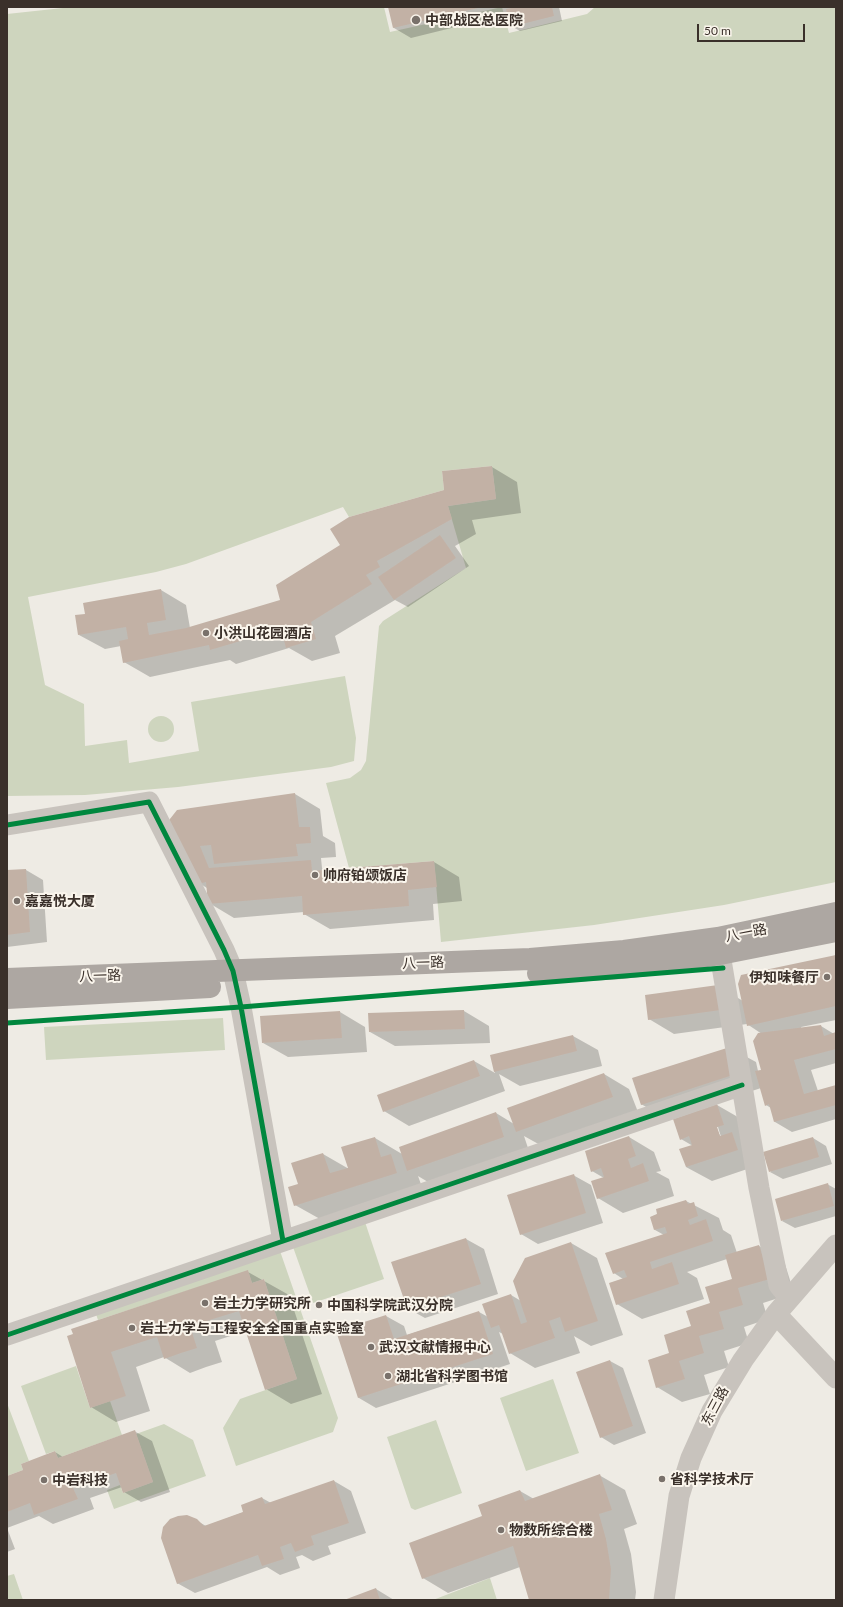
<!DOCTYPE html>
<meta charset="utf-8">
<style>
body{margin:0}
#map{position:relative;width:843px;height:1607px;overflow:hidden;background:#eeebe4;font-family:Lato,sans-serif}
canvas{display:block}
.frame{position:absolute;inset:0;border:8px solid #3a302a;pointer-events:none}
.scale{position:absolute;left:697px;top:24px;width:108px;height:18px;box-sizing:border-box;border:2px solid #3a302a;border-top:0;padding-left:5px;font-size:12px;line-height:14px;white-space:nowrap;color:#3a302a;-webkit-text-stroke:3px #faf5ec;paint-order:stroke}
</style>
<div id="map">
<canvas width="843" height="1607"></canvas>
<div class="frame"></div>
<div class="scale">50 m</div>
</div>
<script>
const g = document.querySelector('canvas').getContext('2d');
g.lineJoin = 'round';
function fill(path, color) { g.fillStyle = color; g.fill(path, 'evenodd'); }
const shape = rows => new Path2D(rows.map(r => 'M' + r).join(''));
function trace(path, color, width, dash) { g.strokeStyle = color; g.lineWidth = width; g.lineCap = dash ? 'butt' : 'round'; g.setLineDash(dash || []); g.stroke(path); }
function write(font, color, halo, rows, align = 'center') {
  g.font = font + ' Lato,"Noto Sans SC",sans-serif'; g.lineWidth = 4; g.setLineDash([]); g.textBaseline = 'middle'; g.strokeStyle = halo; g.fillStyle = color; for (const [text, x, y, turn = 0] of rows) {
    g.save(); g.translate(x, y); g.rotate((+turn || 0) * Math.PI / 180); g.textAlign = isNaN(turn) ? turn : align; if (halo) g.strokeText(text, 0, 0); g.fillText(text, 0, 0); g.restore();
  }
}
fill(shape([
 [72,7,384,7,390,32,502,7,509,33,587,14,595,7,836,7,836,882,724,905,594,925,441,942,434,861,349,868,326,783,350,778,361,770,366,761,379,626,383,621,466,568,448,506,496,499,492,466,442,471,444,490,349,517,343,507,186,564,156,572,28,597,45,685,84,704,85,746,127,740,129,763,199,751,191,702,345,676,356,738,354,761,331,767,178,787,85,795,7,796,7,14],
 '148 729a13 13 0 1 1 26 0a13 13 0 1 1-26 0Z',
 [223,1018,225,1050,46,1060,44,1027],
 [365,1222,384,1279,313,1303,293,1247],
 [280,1251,338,1418,333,1432,236,1466,223,1428,240,1399,297,1379,264,1279,252,1283,248,1271,98,1320,96,1314],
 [76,1366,90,1408,110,1401,122,1435,58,1458,55,1451,46,1454,21,1386],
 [553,1379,579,1453,526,1471,500,1398],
 [7,1403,29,1461,21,1464,23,1470,7,1476],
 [436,1420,462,1493,415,1510,411,1508,387,1437],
 [164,1424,193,1440,206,1476,114,1509,107,1490,120,1485,123,1493,153,1482,136,1434],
 [14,1574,23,1600,7,1600,7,1576],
 [490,1578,497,1600,433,1600]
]), '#ced5be');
fill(shape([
 [389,7,559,7,562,21,520,31,511,26,508,14,411,38,394,28],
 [492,467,517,482,521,513,472,520,476,534,455,546,469,566,408,607,395,600,335,636,340,653,312,661,289,648,236,664,230,660,150,677,124,662,121,646,105,649,79,635,86,615,161,590,186,605,190,628,282,601,445,491],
 [295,794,320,809,323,836,335,843,336,857,321,858,322,868,327,871,434,862,459,877,462,901,433,904,434,920,330,929,304,914,304,912,234,918,209,903,207,888,199,883,167,824],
 [26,870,43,880,47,942,7,947,7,871],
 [836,955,836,1020,801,1027,802,1029,821,1026,834,1034,836,1033,836,1063,811,1070,818,1091,836,1086,836,1119,792,1132,775,1122,771,1108,766,1105,761,1088,667,1119,641,1104,730,1048,756,1062,758,1071,762,1070,762,1034,747,1024,674,1034,649,1019,718,986,743,1001],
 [464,1011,489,1026,490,1043,395,1046,370,1032],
 [340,1012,365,1027,367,1052,288,1057,263,1043],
 [573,1036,598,1050,602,1066,520,1086,499,1074,505,1091,409,1126,384,1111,378,1096,474,1061,495,1073,491,1056],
 [604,1074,629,1089,638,1112,542,1146,524,1136,529,1151,433,1185,418,1176,422,1187,320,1219,295,1205,299,1184,323,1154,349,1169,375,1138,402,1154,496,1113,514,1124],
 [717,1105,743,1120,762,1164,712,1181,686,1167,693,1146,681,1139],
 [716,1127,718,1127,722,1140],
 [629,1137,654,1152,661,1171,656,1172,669,1179,674,1196,623,1213,598,1198,604,1178,592,1171],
 [813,1138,826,1146,832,1164,783,1179,770,1172],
 [573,1175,591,1185,603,1223,538,1244,521,1234],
 [827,1184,836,1189,836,1216,795,1228,782,1221],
 [686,1201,719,1218,723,1230,731,1235,737,1253,759,1246,784,1261,794,1293,763,1303,768,1319,744,1327,749,1343,724,1351,729,1367,704,1375,710,1394,682,1402,657,1387,671,1354,711,1304,734,1279,727,1259,687,1272,697,1278,704,1299,642,1319,617,1304,623,1279,614,1273,664,1235,655,1230,651,1217],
 [466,1239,484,1249,498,1294,425,1318,407,1308],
 [571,1243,597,1258,623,1335,591,1346,574,1336,580,1353,535,1368,510,1353,503,1334,499,1332,510,1364,376,1408,359,1398,337,1332,386,1316,404,1326,407,1335,479,1312,488,1317,511,1295,521,1301],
 [248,1272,289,1295,322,1394,291,1404,266,1389,246,1331,215,1341,222,1362,206,1367,190,1373,164,1357,136,1367,150,1411,116,1422,91,1407,68,1337],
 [610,1361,623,1368,646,1433,614,1445,601,1437],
 [134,1431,152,1441,170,1492,141,1502,124,1492,122,1487,90,1498,94,1509,53,1524,39,1516,7,1528,15,1549,7,1552,7,1477,25,1471,55,1452,63,1457],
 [599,1475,625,1490,637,1524,624,1529,631,1554,636,1592,635,1600,530,1600,520,1567,448,1593,423,1578,484,1517,480,1506,520,1491,534,1499],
 [334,1481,351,1491,366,1533,328,1546,331,1554,313,1561,302,1555,296,1557,300,1568,280,1575,267,1567,195,1593,177,1583,192,1518,206,1526,244,1512,262,1498,271,1503],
 [376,1589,394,1600,348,1600]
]), '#0003');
fill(shape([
 [388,7,478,7,478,8,393,28],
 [517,7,552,7,554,16,510,27,506,9],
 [492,466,496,499,448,506,452,519,377,561,380,567,366,575,372,584,311,622,316,639,286,648,281,629,210,650,209,645,123,663,119,641,128,639,126,627,78,635,75,615,85,614,83,603,161,589,166,620,147,623,149,635,186,628,280,600,276,585,340,545,330,529,349,517,444,490,442,471],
 [440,535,456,558,394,600,378,577],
 [295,793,299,827,310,827,311,843,296,844,298,856,214,864,211,845,200,846,209,868,311,860,312,871,434,861,437,887,408,890,409,906,303,915,302,896,208,904,206,882,198,884,166,824,177,810],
 [26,869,30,932,7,935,7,870],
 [836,955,836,1006,747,1026,738,984,741,975],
 [718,985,721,1010,648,1020,645,995],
 [464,1010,465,1029,369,1032,368,1013],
 [340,1011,342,1038,262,1043,260,1016],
 [821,1025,824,1036,836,1032,836,1049,794,1060,804,1094,836,1085,836,1105,774,1122,769,1104,765,1106,755,1071,761,1070,753,1041,758,1033],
 [573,1035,577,1051,494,1072,490,1055],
 [730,1047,739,1073,641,1105,632,1078],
 [474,1060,480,1076,383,1112,377,1095],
 [604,1073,613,1097,516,1132,507,1108],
 [717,1104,724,1125,717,1127,720,1136,732,1132,738,1150,686,1167,679,1149,692,1145,689,1136,680,1140,673,1119],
 [496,1112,504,1137,407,1171,399,1147],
 [629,1136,636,1156,628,1159,631,1168,643,1163,649,1181,597,1199,591,1181,604,1177,601,1168,591,1172,585,1151],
 [375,1137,381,1157,391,1154,397,1173,294,1206,288,1187,298,1184,291,1163,323,1153,330,1173,348,1168,341,1147],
 [813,1137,819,1157,769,1172,763,1152],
 [574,1174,586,1213,520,1235,507,1195],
 [828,1183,834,1206,781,1221,775,1199],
 [686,1200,688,1204,694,1202,698,1216,688,1220,690,1225,706,1219,713,1241,650,1262,652,1269,672,1262,679,1284,616,1305,609,1283,627,1277,624,1270,613,1274,605,1253,667,1233,665,1227,654,1230,650,1217,657,1214,656,1209],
 [466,1238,481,1284,407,1308,391,1262],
 [571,1242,598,1321,565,1332,560,1317,549,1321,555,1338,509,1354,499,1325,491,1328,482,1304,511,1294,521,1324,527,1322,513,1281,525,1258],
 [759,1245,770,1279,738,1288,743,1305,719,1312,724,1329,699,1336,704,1353,679,1361,685,1379,656,1388,648,1360,669,1353,664,1335,691,1326,686,1311,710,1303,705,1287,732,1279,725,1255],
 [248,1270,252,1283,264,1279,297,1379,265,1390,239,1311,190,1326,197,1348,181,1353,164,1359,157,1337,111,1352,126,1396,90,1408,67,1336,73,1334,71,1329],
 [479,1311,493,1354,358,1398,336,1331,386,1315,394,1339],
 [610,1360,633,1426,600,1438,576,1372],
 [135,1430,153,1482,123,1493,116,1473,73,1488,78,1499,34,1515,30,1503,7,1512,7,1476,23,1470,21,1464,55,1451,58,1458],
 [600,1474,612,1510,599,1514,606,1539,611,1569,609,1600,529,1600,513,1546,422,1579,409,1543,482,1516,478,1505,520,1490,525,1501],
 [334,1480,349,1523,311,1536,314,1545,295,1552,291,1543,280,1547,284,1559,262,1566,258,1555,177,1584,161,1538,163,1527,170,1519,178,1516,187,1515,197,1519,204,1526,243,1512,241,1505,262,1497,265,1504],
 [376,1588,380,1600,344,1600]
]), '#c2b1a5');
trace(shape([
 [7,825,149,802,224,950,233,971,241,1007,283,1241],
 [720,954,759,1188,779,1285,789,1297],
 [776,1314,836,1378],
 [7,1335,742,1085],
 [664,1600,679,1496,691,1458,712,1411,743,1360,776,1314,836,1245]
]), '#c8c3bd', 21);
trace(shape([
 [538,973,621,968,665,963,720,954,836,931],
 [7,979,530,959,624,951,718,938,836,913],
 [7,998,210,987]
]), '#ada7a2', 22);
trace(shape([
 [7,825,149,802,224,950,233,971,241,1007,283,1241],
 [7,1023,241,1007,723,968],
 [7,1335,742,1085]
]), '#00873e', 5);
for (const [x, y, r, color] of [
 [416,20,5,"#79716b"],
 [206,633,4,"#79716b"],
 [315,875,4,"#79716b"],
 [17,901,4,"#79716b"],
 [827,977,4,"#79716b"],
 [205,1303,4,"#79716b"],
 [319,1305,4,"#79716b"],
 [132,1328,4,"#79716b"],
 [371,1347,4,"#79716b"],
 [388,1376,4,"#79716b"],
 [662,1479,4,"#79716b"],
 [44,1480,4,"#79716b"],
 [501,1530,4,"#79716b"]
]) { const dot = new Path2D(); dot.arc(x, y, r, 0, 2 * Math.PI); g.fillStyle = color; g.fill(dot); trace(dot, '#faf5ec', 1.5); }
write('bold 14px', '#3a302a', '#faf5ec', [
 ["中部战区总医院",425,20],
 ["小洪山花园酒店",214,633],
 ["帅府铂颂饭店",323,875],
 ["嘉嘉悦大厦",25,901],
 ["伊知味餐厅",819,977,"right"],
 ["岩土力学研究所",213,1303],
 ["中国科学院武汉分院",327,1305],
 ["岩土力学与工程安全全国重点实验室",140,1328],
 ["武汉文献情报中心",379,1347],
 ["湖北省科学图书馆",396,1376],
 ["省科学技术厅",670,1479],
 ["中岩科技",52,1480],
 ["物数所综合楼",509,1530]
], 'left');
write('14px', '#3a302a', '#faf5ec', [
 ["八一路",746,933,-11],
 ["八一路",423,963,-2],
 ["八一路",100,976,-2],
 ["东三路",715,1406,-62]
]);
</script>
